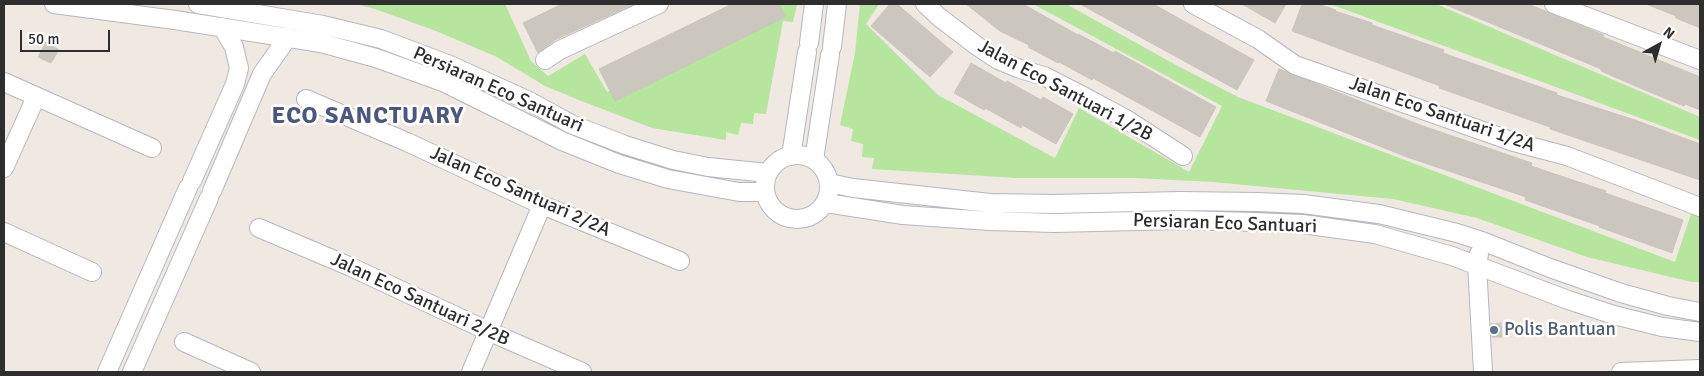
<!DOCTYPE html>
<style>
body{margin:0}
#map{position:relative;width:1704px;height:376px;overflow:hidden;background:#efe9e1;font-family:Signika,sans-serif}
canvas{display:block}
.frame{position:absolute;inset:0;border:5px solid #2e2e2e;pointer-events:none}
.north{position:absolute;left:1634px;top:20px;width:50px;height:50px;-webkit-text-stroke:4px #fff;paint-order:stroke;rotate:39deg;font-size:14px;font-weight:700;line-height:20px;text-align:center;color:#2e2e2e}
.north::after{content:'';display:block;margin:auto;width:18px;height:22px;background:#2e2e2e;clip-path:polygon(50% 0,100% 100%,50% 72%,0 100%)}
.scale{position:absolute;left:20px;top:30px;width:90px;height:22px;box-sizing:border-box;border:2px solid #2e2e2e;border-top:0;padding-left:6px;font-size:15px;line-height:18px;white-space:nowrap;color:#2e2e2e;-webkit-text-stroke:4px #fff;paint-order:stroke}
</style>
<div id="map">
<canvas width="1704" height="376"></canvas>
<div class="frame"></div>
<div class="north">N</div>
<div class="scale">50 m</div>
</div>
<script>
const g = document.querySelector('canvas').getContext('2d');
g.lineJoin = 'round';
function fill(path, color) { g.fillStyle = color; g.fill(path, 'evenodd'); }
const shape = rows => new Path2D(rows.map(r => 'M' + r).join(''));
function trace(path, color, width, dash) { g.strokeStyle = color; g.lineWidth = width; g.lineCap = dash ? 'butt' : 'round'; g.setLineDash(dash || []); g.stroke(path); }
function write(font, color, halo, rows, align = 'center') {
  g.font = font + ' Signika,sans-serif'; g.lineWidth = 5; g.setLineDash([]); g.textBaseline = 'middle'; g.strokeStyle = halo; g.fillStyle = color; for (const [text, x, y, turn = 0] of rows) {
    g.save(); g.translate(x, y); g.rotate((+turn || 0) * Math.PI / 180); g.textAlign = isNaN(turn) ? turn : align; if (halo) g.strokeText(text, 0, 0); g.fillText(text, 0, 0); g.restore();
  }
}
fill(shape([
 [356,4,505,4,531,61,548,76,585,54,607,92,776,4,797,4,793,22,783,21,766,114,754,113,753,124,741,123,738,135,726,132,726,140,652,128,584,102,545,86,497,57,436,31,375,9],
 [860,4,879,4,866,24,938,95,1055,158,1079,108,1189,172,1222,106,1033,4,1066,4,1176,65,1238,97,1675,262,1693,208,1700,210,1700,282,1692,282,1587,257,1477,218,1393,199,1213,182,1135,178,1017,178,872,169,874,158,862,157,863,144,851,141,853,129,840,125,855,53],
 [1330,4,1436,4,1700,117,1700,140]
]), '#b6e59e');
const building = shape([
 [562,4,634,4,555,40,538,53,523,23,562,4],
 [732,4,779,4,785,17,615,101,599,69,732,4],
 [890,4,897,4,953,52,930,77,871,26,890,4],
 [966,4,1023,4,1078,35,1078,34,1114,53,1115,51,1216,107,1200,137,1093,78,1092,80,1059,62,1058,63,1028,47,1029,45,1000,31,966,4],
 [1080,4,1153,4,1254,60,1237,90,1080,4],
 [1242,4,1286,4,1275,23,1242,4],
 [1302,4,1318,4,1336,10,1335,11,1372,23,1372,25,1444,50,1443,53,1557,93,1557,95,1635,120,1700,144,1700,180,1550,129,1550,127,1439,88,1440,86,1292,31,1302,4],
 [1444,4,1528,4,1604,35,1603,37,1700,77,1700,110,1685,104,1684,106,1647,91,1601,71,1601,69,1444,4],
 [1646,4,1700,4,1700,28,1676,18,1676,16,1646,4],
 [46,42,59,50,51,63,38,57,46,42],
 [971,63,1006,83,1007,81,1041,100,1043,97,1073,114,1056,144,1022,125,1021,128,985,108,984,110,954,93,971,63],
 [1279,69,1420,125,1532,163,1531,166,1606,191,1605,193,1683,220,1672,253,1599,227,1600,226,1525,200,1526,197,1407,157,1266,101,1279,69],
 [1501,323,1502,337,1492,337,1491,324,1501,323]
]);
fill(building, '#cbc7bf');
trace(building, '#cbc5ba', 1);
const minor = shape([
 [54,4,175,20,321,43,376,58,443,82,562,141,619,164,668,179,739,192,765,192],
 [198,4,323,25,381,39,450,65,529,101,571,124,625,145,673,160,708,167,768,173],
 [925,4,939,17,977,46,998,60,1020,69,1044,76,1083,96,1126,119,1183,156],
 [1193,4,1258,39,1295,65,1514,142,1567,156,1700,207],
 [1554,4,1700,60],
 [809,43,814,4],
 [832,47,837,4],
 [545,60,560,50,659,4],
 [4,82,152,148],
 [306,99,407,142,542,205,680,261],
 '765 187a32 32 0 1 1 64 0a32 32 0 1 1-64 0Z',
 [791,156,807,52],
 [814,160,830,55],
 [4,168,36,97],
 [192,181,235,84,239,68,234,47,222,27],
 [829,183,853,188,990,203,1054,204,1180,201,1257,202,1303,204,1379,214,1457,233,1482,241,1550,268,1621,293,1668,306,1700,312],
 [212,191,262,74,288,37],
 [826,203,903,215,990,221,1054,223,1180,220,1255,222,1302,224,1375,234,1452,256,1568,300,1614,315,1662,327,1700,332],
 [259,228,351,267,490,332,582,372],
 [4,232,92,272],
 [1479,254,1477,265,1483,372],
 [184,342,251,372],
 [107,372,188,188],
 [132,372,209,198],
 [471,372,542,205],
 [1621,372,1700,369]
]);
trace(minor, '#b4b7c1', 20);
trace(minor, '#fff', 18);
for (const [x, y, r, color] of [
 [1494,330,5,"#5c6f8a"]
]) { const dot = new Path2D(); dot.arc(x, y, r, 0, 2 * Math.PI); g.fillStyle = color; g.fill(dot); trace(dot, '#fff', 2); }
write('19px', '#2e2e2e', '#fff', [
 ["Persiaran Eco Santuari",498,90,24],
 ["Jalan Eco Santuari 1/2B",1065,91,28],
 ["Jalan Eco Santuari 1/2A",1442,115,19],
 ["Jalan Eco Santuari 2/2A",520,192,24],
 ["Persiaran Eco Santuari",1225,224,2],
 ["Jalan Eco Santuari 2/2B",420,300,25]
]);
write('19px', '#4e5e75', '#fff', [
 ["Polis Bantuan",1504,330]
], 'left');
g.letterSpacing = '1px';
write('bold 24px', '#4d5680', '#fff', [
 ["ECO SANCTUARY",368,117]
]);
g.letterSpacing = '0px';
</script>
